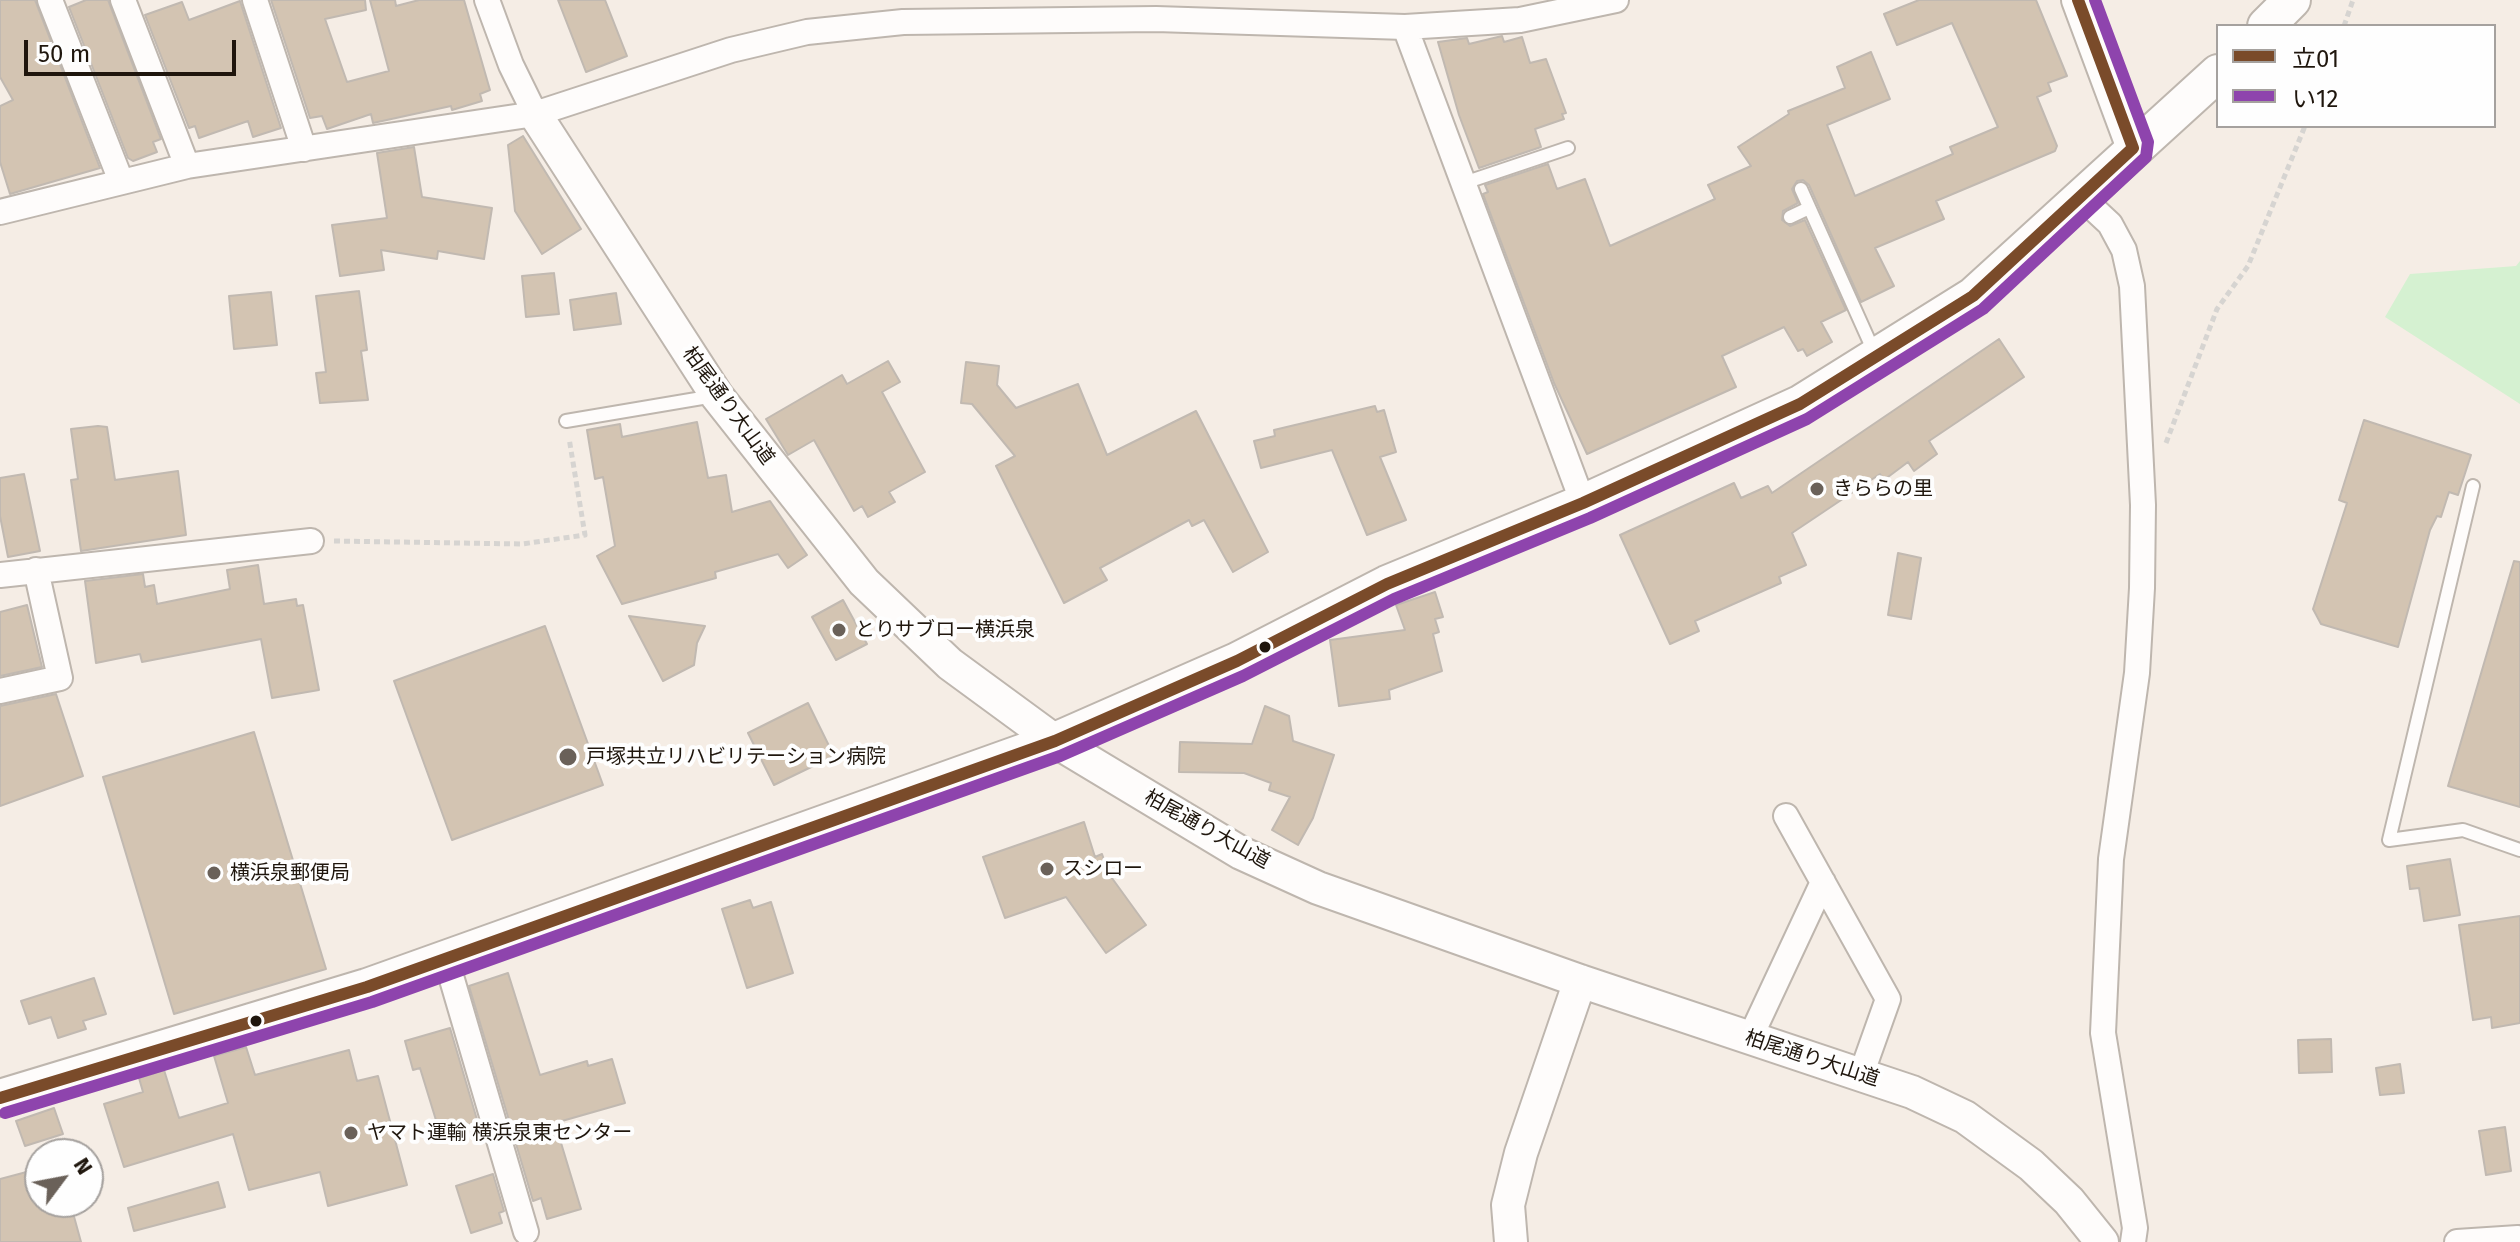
<!DOCTYPE html>
<meta charset="utf-8">
<style>
body{margin:0}
#map{position:relative;width:2520px;height:1242px;overflow:hidden;background:#f5ede5;font-family:"Fira Sans","Noto Sans JP",sans-serif}
canvas{display:block}
.legend{position:absolute;left:2216px;top:24px;width:280px;height:104px;box-sizing:border-box;background:#fefefe;border:2px solid #a5a19e;margin:0;padding:10px 14px;list-style:none;font-size:24px;color:#1f160d}
.legend li{display:flex;align-items:center;gap:16px;height:40px}
.legend b{width:40px;border:2px solid #a5a19e}
.north{position:absolute;left:24px;top:1138px;width:80px;height:80px;box-sizing:border-box;background:#fefefe;border:2px solid #a5a19e;border-radius:50%;rotate:58deg;font-size:22px;font-weight:700;line-height:32px;text-align:center;color:#1f160d}
.north::after{content:'';display:block;margin:auto;width:28px;height:36px;background:#6a6159;clip-path:polygon(50% 0,100% 100%,50% 72%,0 100%)}
.scale{position:absolute;left:24px;top:40px;width:212px;height:36px;box-sizing:border-box;border:4px solid #1f160d;border-top:0;padding-left:10px;font-size:24px;line-height:28px;white-space:nowrap;color:#1f160d;-webkit-text-stroke:6px #fefefe;paint-order:stroke}
</style>
<div id="map">
<canvas width="2520" height="1242"></canvas>
<ul class="legend">
<li><b style="height:10px;background:#7a4b2a"></b>立01</li>
<li><b style="height:10px;background:#8e44ad"></b>い12</li>
</ul>
<div class="north">N</div>
<div class="scale">50 m</div>
</div>
<script>
const g = document.querySelector('canvas').getContext('2d');
g.lineJoin = 'round';
function fill(path, color) { g.fillStyle = color; g.fill(path, 'evenodd'); }
const shape = rows => new Path2D(rows.map(r => 'M' + r).join(''));
function trace(path, color, width, dash) { g.strokeStyle = color; g.lineWidth = width; g.lineCap = dash ? 'butt' : 'round'; g.setLineDash(dash || []); g.stroke(path); }
function write(font, color, halo, rows, align = 'center') {
  g.font = font + ' "Fira Sans","Noto Sans JP",sans-serif'; g.lineWidth = 8; g.setLineDash([]); g.textBaseline = 'middle'; g.strokeStyle = halo; g.fillStyle = color; for (const [text, x, y, turn = 0] of rows) {
    g.save(); g.translate(x, y); g.rotate((+turn || 0) * Math.PI / 180); g.textAlign = isNaN(turn) ? turn : align; if (halo) g.strokeText(text, 0, 0); g.fillText(text, 0, 0); g.restore();
  }
}
fill(shape([
 [2520,261,2520,404,2385,317,2410,274,2516,266]
]), '#d5f1d1');
const building = shape([
 [0,0,35,0,100,168,10,194,0,162,0,106,13,100,0,77,0,0],
 [86,0,108,0,161,139,153,142,157,152,133,161,128,158,69,7,86,0],
 [271,0,365,0,366,10,325,19,347,82,389,71,370,0,395,0,396,6,419,0,464,0,490,90,480,94,482,101,452,110,451,106,373,123,371,114,327,129,322,116,310,118,271,0],
 [558,0,605,0,627,56,586,72,558,0],
 [1919,0,2036,0,2067,76,2048,83,2051,91,2037,97,2057,146,2055,151,1936,201,1944,219,1875,248,1894,286,1861,302,1809,185,1803,180,1797,181,1792,189,1798,203,1783,211,1782,220,1790,226,1805,220,1846,310,1821,322,1832,342,1807,356,1803,349,1798,351,1784,327,1722,356,1736,387,1587,454,1554,383,1483,194,1488,192,1485,185,1548,164,1557,189,1585,179,1610,246,1715,199,1708,185,1751,166,1738,147,1789,114,1788,111,1845,88,1837,67,1871,52,1890,99,1827,125,1855,196,1953,154,1950,147,1998,127,1952,23,1897,45,1884,14,1919,0],
 [240,1,281,128,253,137,248,121,199,138,195,126,189,128,145,15,182,2,189,20,240,1],
 [1502,36,1504,42,1522,37,1530,63,1546,59,1566,113,1562,114,1564,119,1535,129,1541,147,1479,168,1459,115,1438,42,1467,38,1469,44,1502,36],
 [523,136,581,229,542,254,515,211,508,145,523,136],
 [414,147,422,197,492,208,484,259,438,251,437,259,381,250,384,270,340,276,332,225,387,218,377,153,414,147],
 [554,273,559,314,526,317,522,276,554,273],
 [359,291,367,350,361,351,368,400,320,403,316,373,326,372,316,296,359,291],
 [271,292,277,345,234,349,229,296,271,292],
 [616,293,621,324,574,330,570,300,616,293],
 [1999,339,2024,377,1929,441,1937,454,1914,471,1908,462,1884,480,1880,474,1792,533,1806,565,1779,577,1781,583,1695,621,1699,631,1670,644,1620,535,1734,483,1741,498,1768,486,1772,493,1999,339],
 [888,361,900,382,882,392,925,472,889,492,895,502,868,517,862,506,854,511,814,440,788,455,766,419,842,375,847,384,888,361],
 [966,362,999,366,997,385,1016,408,1078,384,1107,455,1196,411,1268,552,1233,572,1204,520,1192,526,1189,520,1100,568,1107,580,1064,603,996,466,1015,456,972,404,961,403,966,362],
 [1375,406,1377,412,1384,410,1396,452,1380,457,1406,520,1367,535,1332,450,1261,468,1254,441,1275,436,1274,430,1375,406],
 [2364,420,2471,455,2458,495,2449,492,2441,517,2437,516,2430,530,2398,647,2321,624,2313,609,2347,503,2339,500,2364,420],
 [697,422,708,478,726,475,732,512,770,501,807,555,788,568,778,554,715,572,716,578,622,604,597,556,615,546,603,477,595,479,587,430,620,424,622,437,697,422],
 [98,426,107,427,115,480,178,471,186,535,81,551,71,480,78,479,71,429,98,426],
 [24,474,40,551,8,557,0,516,0,478,24,474],
 [1898,553,1921,558,1911,619,1888,615,1898,553],
 [2514,561,2520,562,2520,807,2448,786,2514,561],
 [258,565,264,604,296,599,297,606,303,605,319,690,272,698,261,639,142,662,140,654,96,663,85,581,143,574,145,587,154,585,157,604,230,589,227,570,258,565],
 [1435,592,1443,617,1435,619,1439,632,1433,634,1442,671,1389,690,1390,699,1339,706,1330,640,1405,630,1396,605,1435,592],
 [843,600,867,644,836,660,812,617,843,600],
 [27,605,42,667,0,676,0,612,27,605],
 [629,616,705,626,697,643,694,665,663,681,629,616],
 [545,626,603,785,452,840,394,681,545,626],
 [56,694,83,776,0,806,0,706,56,694],
 [808,703,834,756,774,785,748,733,808,703],
 [1265,706,1289,716,1293,741,1334,755,1313,818,1298,845,1272,830,1290,797,1269,790,1271,783,1244,773,1179,772,1180,742,1252,744,1265,706],
 [254,732,326,969,174,1014,103,777,254,732],
 [1084,822,1095,857,1102,854,1109,874,1146,925,1106,953,1066,897,1005,918,983,857,1084,822],
 [2450,859,2460,915,2424,921,2419,888,2410,889,2407,866,2450,859],
 [750,900,753,908,771,902,793,973,747,988,722,909,750,900],
 [2520,916,2520,1023,2492,1028,2491,1017,2473,1020,2459,925,2520,916],
 [508,973,540,1075,587,1061,588,1066,612,1059,625,1103,555,1123,581,1209,547,1219,541,1198,533,1201,469,986,508,973],
 [94,978,106,1014,83,1021,86,1029,58,1038,51,1017,29,1024,21,1001,94,978],
 [450,1028,478,1123,439,1130,420,1068,413,1070,405,1041,450,1028],
 [2331,1039,2332,1072,2299,1073,2298,1040,2331,1039],
 [246,1047,255,1075,349,1050,357,1081,378,1076,407,1185,328,1206,320,1172,249,1190,233,1134,124,1167,104,1104,143,1092,139,1078,164,1070,179,1118,228,1103,214,1056,246,1047],
 [2400,1064,2404,1093,2380,1095,2376,1068,2400,1064],
 [54,1108,63,1134,25,1146,16,1121,54,1108],
 [2505,1127,2511,1171,2486,1175,2479,1131,2505,1127],
 [34,1170,40,1202,70,1202,81,1242,0,1242,0,1179,34,1170],
 [493,1174,504,1211,499,1213,502,1223,471,1233,456,1186,493,1174],
 [218,1182,225,1207,134,1231,128,1208,218,1182]
]);
fill(building, '#d3c4b2');
trace(building, '#c1b9b1', 2);
const service = shape([
 [1461,184,1568,148],
 [1801,189,1875,354],
 [1790,217,1809,208],
 [566,421,714,396],
 [2473,486,2389,840,2463,830,2520,850]
]);
const minor = shape([
 [50,0,121,181],
 [123,0,187,166],
 [255,0,304,149],
 [487,0,511,65,535,114],
 [1405,27,1583,503],
 [2082,198,2110,224,2124,250,2132,286,2143,505,2142,588,2137,673,2111,859,2103,1033,2135,1228,2133,1242],
 [0,212,187,166,535,114,731,50,807,32,903,22,1156,19,1405,27,1520,20,1616,0],
 [0,575,311,541],
 [0,691,60,678,36,570],
 [1786,816,1888,999,1861,1075],
 [446,959,526,1232],
 [1750,1038,1823,882],
 [2457,1242,2518,1238]
]);
const tertiary = shape([
 [2078,0,2133,148],
 [535,114,717,396,864,582,950,664,1055,741,1241,853,1318,888,1580,981,1912,1092,1965,1117,2031,1165,2069,1201,2102,1242],
 [1511,1242,1508,1205,1521,1153,1580,981]
]);
const secondary = shape([
 [2266,26,2292,0],
 [0,1098,367,987,1055,741,1237,661,1387,584,1583,503,1800,404,1973,296,2218,73]
]);
trace(service, '#beb6ae', 16);
trace(minor, '#beb6ae', 28);
trace(tertiary, '#beb6ae', 36);
trace(secondary, '#beb6ae', 40);
trace(shape([
 [2344,26,2353,0],
 [2166,443,2217,309,2248,266,2305,126],
 [334,541,522,544,585,535,569,438]
]), '#d6d4d1', 5, [6, 4]);
trace(service, '#fefcfb', 12);
trace(minor, '#fefcfb', 24);
trace(tertiary, '#fefcfb', 32);
trace(secondary, '#fefcfb', 36);
trace(shape([
 [0,1098,367,987,1055,741,1237,661,1387,584,1583,503,1800,404,1973,296,2133,148,2078,0]
]), '#7a4b2a', 12);
trace(shape([
 [5,1113,372,1002,1060,756,1243,676,1394,599,1590,518,1807,419,1983,309,2146,157,2148,142,2095,0]
]), '#8e44ad', 12);
for (const [x, y, r, color] of [
 [1817,489,8,"#6a6159"],
 [839,630,8,"#6a6159"],
 [1265,647,7,"#1f160d"],
 [568,757,10,"#6a6159"],
 [1047,869,8,"#6a6159"],
 [214,873,8,"#6a6159"],
 [256,1021,7,"#1f160d"],
 [351,1133,8,"#6a6159"]
]) { const dot = new Path2D(); dot.arc(x, y, r, 0, 2 * Math.PI); g.fillStyle = color; g.fill(dot); trace(dot, '#fefefe', 3); }
write('20px', '#1f160d', '#fefefe', [
 ["柏尾通り大山道",728,406,54],
 ["柏尾通り大山道",1207,830,29],
 ["柏尾通り大山道",1812,1059,18]
]);
write('20px', '#1f160d', '#fefefe', [
 ["きららの里",1833,489],
 ["とりサブロー横浜泉",855,630],
 ["戸塚共立リハビリテーション病院",586,757],
 ["スシロー",1063,869],
 ["横浜泉郵便局",230,873],
 ["ヤマト運輸 横浜泉東センター",367,1133]
], 'left');
</script>
